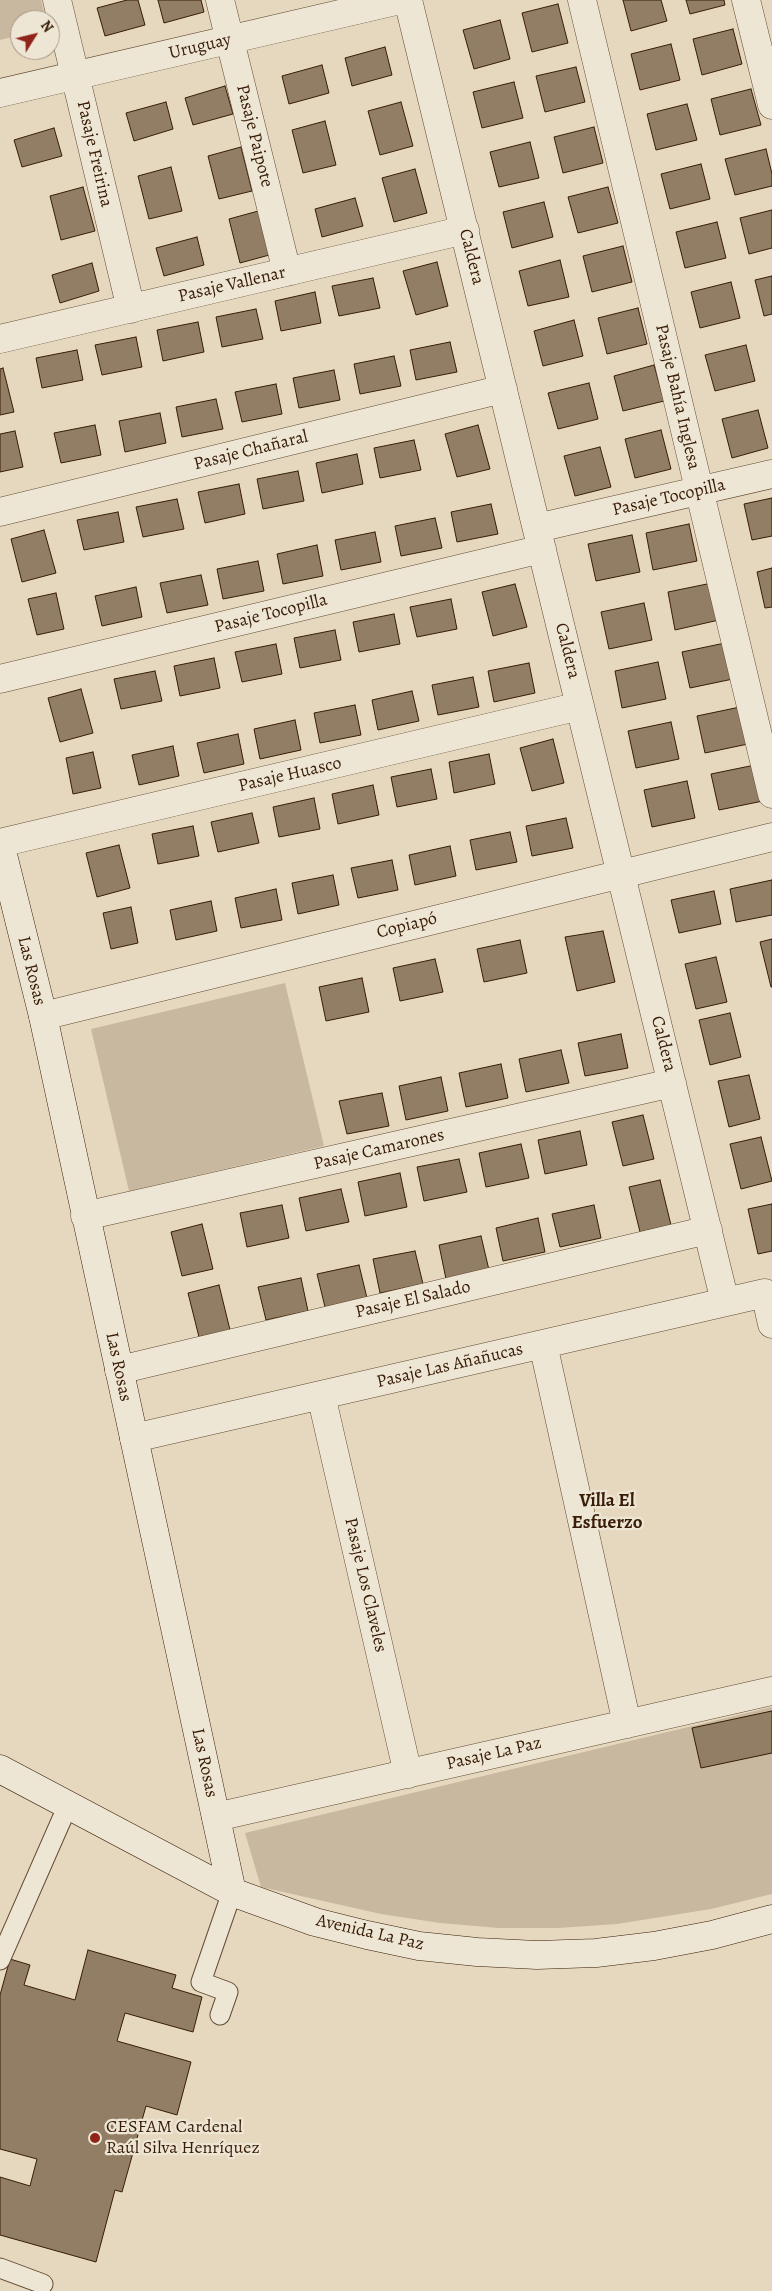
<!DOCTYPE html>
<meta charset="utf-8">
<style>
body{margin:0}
#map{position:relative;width:772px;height:2291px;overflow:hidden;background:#e5d8be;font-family:Alegreya,serif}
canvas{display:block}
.north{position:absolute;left:10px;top:10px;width:50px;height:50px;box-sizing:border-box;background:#eee6d5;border:1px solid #a59582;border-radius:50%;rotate:54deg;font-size:14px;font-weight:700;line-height:20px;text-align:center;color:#381c05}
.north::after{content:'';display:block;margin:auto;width:18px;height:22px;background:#8f2418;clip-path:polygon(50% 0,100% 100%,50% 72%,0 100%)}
</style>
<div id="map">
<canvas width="772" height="2291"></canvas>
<div class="north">N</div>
</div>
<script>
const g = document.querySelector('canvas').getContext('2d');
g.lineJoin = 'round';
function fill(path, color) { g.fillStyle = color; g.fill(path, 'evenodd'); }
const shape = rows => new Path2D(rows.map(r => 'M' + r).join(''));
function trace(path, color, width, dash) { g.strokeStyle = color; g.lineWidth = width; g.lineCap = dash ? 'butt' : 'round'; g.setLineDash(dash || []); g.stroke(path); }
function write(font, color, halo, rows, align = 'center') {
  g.font = font + ' Alegreya,serif'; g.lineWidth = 4.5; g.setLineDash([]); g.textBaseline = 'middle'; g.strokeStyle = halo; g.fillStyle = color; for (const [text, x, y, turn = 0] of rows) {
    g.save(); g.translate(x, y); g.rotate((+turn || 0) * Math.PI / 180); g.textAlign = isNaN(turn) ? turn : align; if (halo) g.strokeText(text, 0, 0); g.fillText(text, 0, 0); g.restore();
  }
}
fill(shape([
 [0,0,41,0,46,20,20,20,20,35,0,40],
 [285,983,324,1146,129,1191,91,1029],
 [772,1707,772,1894,711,1909,617,1924,558,1928,499,1928,440,1923,381,1914,261,1887,245,1833]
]), '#c8b89f');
const building = shape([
 [127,0,138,0,145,25,105,36,97,8,127,0],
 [158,0,201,0,204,12,164,23,158,0],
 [623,0,661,0,667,21,631,31,623,0],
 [686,0,724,0,725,5,690,14,686,0],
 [558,4,568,43,532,52,522,13,558,4],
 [500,20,510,59,474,69,463,30,500,20],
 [733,29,742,64,702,75,693,39,733,29],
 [671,44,680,80,640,90,631,54,671,44],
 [385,47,392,75,352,86,345,58,385,47],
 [322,65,329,93,289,104,282,76,322,65],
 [576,67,585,102,545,112,536,76,576,67],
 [514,82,523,118,482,128,473,92,514,82],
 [225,86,233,114,193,125,185,98,225,86],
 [751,89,761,125,720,135,711,99,751,89],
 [166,102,173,129,134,141,126,113,166,102],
 [401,102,413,146,380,155,368,111,401,102],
 [687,104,697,140,656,150,647,114,687,104],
 [325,121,336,165,303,173,292,130,325,121],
 [594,127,603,163,563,173,554,137,594,127],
 [54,128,62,156,22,167,14,140,54,128],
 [530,142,539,178,499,187,490,152,530,142],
 [241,147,252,191,219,199,208,156,241,147],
 [766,149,772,174,772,186,735,195,725,159,766,149],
 [701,164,710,199,670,209,661,174,701,164],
 [171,167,182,211,149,219,138,176,171,167],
 [415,169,427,213,394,222,382,178,415,169],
 [83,187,95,231,61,240,50,196,83,187],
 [608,187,618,223,578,233,568,197,608,187],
 [355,198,363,226,322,237,315,209,355,198],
 [544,202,553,237,512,248,503,212,544,202],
 [262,210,273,254,240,263,229,219,262,210],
 [772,210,772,248,749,254,740,218,772,210],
 [717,222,726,258,685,268,676,232,717,222],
 [197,237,204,265,164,276,156,248,197,237],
 [623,246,632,282,592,292,583,256,623,246],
 [560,260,569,297,528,306,519,271,560,260],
 [437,262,448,306,416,315,403,271,437,262],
 [92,263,99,291,60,303,52,275,92,263],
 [772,276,772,314,764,316,755,280,772,276],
 [373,278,380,308,339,316,332,286,373,278],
 [731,282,740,318,700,328,691,292,731,282],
 [315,292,321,323,281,331,275,301,315,292],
 [638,308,647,344,607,354,598,318,638,308],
 [256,309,263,339,222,347,216,317,256,309],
 [574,320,583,356,543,366,534,331,574,320],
 [198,322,204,352,163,361,157,330,198,322],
 [136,337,142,367,102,375,95,345,136,337],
 [450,342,457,372,416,380,410,350,450,342],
 [746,345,755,381,715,391,705,355,746,345],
 [77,350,83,380,42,388,36,358,77,350],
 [394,356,401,386,360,394,354,364,394,356],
 [654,365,664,401,623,411,614,376,654,365],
 [3,368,14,412,0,415,0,369,3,368],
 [334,370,340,400,299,408,293,378,334,370],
 [589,383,598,419,558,429,548,393,589,383],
 [276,384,282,414,242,422,235,392,276,384],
 [216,399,223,429,182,437,176,407,216,399],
 [758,410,768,448,732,458,722,419,758,410],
 [160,413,166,443,125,452,119,421,160,413],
 [95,425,101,455,61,463,54,433,95,425],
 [478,425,490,469,457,477,445,434,478,425],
 [661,430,671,469,635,478,625,439,661,430],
 [15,431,23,467,0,472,0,434,15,431],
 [414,440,421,470,380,478,374,448,414,440],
 [600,447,611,487,575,496,564,456,600,447],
 [357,454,363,484,322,493,316,463,357,454],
 [298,471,304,501,263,509,257,479,298,471],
 [239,484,245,514,205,523,198,492,239,484],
 [772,498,772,536,752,540,744,504,772,498],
 [177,499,184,529,143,537,136,507,177,499],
 [491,504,498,534,457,542,451,512,491,504],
 [118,512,124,542,84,550,77,520,118,512],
 [435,518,442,548,401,556,395,526,435,518],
 [689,524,697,561,653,570,646,533,689,524],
 [44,530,56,573,22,582,11,539,44,530],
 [375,532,381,562,341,570,335,540,375,532],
 [632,535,640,572,596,581,588,544,632,535],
 [317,545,323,576,283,584,277,554,317,545],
 [258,561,264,591,223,599,217,569,258,561],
 [772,568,772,607,765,608,757,572,772,568],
 [201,575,208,605,167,613,160,583,201,575],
 [712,583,719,620,675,630,668,592,712,583],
 [515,584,527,627,493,636,482,592,515,584],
 [136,587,142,617,102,626,95,596,136,587],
 [56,593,64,629,37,635,28,599,56,593],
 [451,599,457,629,417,637,410,607,451,599],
 [644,603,652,640,609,649,601,612,644,603],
 [394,614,400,644,359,652,353,622,394,614],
 [335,630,341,660,300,668,294,638,335,630],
 [725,643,733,679,690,688,682,652,725,643],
 [276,644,282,674,242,682,235,652,276,644],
 [214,658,220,688,180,696,174,666,214,658],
 [658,662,666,699,622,708,615,671,658,662],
 [529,663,535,693,494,702,488,671,529,663],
 [155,671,162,701,121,709,114,679,155,671],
 [473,677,479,707,438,715,432,685,473,677],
 [81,689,93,733,60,742,48,698,81,689],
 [412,691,419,721,378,730,372,700,412,691],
 [355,705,361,735,320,743,314,713,355,705],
 [740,707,748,744,705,753,697,716,740,707],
 [295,720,301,750,260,759,254,729,295,720],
 [671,722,679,759,636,768,628,731,671,722],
 [238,734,244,764,204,773,197,743,238,734],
 [553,739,564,783,532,791,520,748,553,739],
 [173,746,179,776,139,785,132,755,173,746],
 [93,752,101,788,73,794,66,758,93,752],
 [489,754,495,784,454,793,449,762,489,754],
 [755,765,763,801,719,810,711,774,755,765],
 [431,769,437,799,397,807,391,777,431,769],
 [687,781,695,818,652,827,644,790,687,781],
 [373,785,379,815,338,824,332,794,373,785],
 [314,798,320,829,279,837,273,807,314,798],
 [252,813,259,843,218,852,211,822,252,813],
 [566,818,573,848,532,856,526,826,566,818],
 [193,826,199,856,158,864,152,834,193,826],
 [510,832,517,862,476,870,470,840,510,832],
 [119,845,130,888,97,897,86,853,119,845],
 [450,846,456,876,415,885,409,855,450,846],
 [392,860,398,890,358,898,351,868,392,860],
 [333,875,339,905,298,914,292,883,333,875],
 [772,880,772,915,736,922,730,889,772,880],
 [276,889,282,920,241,928,235,898,276,889],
 [714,891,721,924,679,933,671,900,714,891],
 [211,901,217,931,176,940,170,910,211,901],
 [131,907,138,943,111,949,103,913,131,907],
 [603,931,615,982,577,991,565,937,603,931],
 [772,939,772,987,771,987,760,942,772,939],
 [520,940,527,973,484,982,477,949,520,940],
 [716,957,727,1002,696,1009,685,964,716,957],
 [435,959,443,992,400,1001,393,968,435,959],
 [362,978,369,1012,326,1021,319,987,362,978],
 [730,1013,741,1057,710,1065,699,1020,730,1013],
 [621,1034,628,1068,585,1076,578,1043,621,1034],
 [561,1050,569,1083,526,1092,519,1059,561,1050],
 [501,1064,508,1098,466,1107,459,1073,501,1064],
 [749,1075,760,1119,729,1127,718,1081,749,1075],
 [441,1077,448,1111,406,1120,399,1086,441,1077],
 [382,1093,389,1126,347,1134,339,1101,382,1093],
 [643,1115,654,1159,623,1166,612,1122,643,1115],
 [580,1131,587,1165,545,1174,538,1140,580,1131],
 [761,1137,772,1181,741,1189,730,1144,761,1137],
 [521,1144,529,1178,486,1187,479,1153,521,1144],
 [459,1159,467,1192,424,1201,417,1167,459,1159],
 [400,1173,407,1207,365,1216,358,1182,400,1173],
 [660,1180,671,1225,640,1232,629,1187,660,1180],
 [341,1189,349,1222,306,1231,299,1198,341,1189],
 [772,1204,772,1251,758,1254,748,1209,772,1204],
 [282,1205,289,1238,247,1247,240,1213,282,1205],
 [594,1205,601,1238,560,1247,552,1214,594,1205],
 [538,1218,545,1252,503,1261,496,1228,538,1218],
 [202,1224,213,1269,182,1276,171,1232,202,1224],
 [481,1236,489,1270,446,1279,439,1245,481,1236],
 [415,1251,423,1284,380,1293,373,1259,415,1251],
 [359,1265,367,1298,325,1307,317,1274,359,1265],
 [301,1278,308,1311,266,1320,258,1287,301,1278],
 [219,1285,230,1330,199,1337,188,1293,219,1285],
 [772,1711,772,1753,701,1768,692,1728,772,1711],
 [88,1950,176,1975,172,1988,202,1997,193,2032,125,2013,117,2041,191,2062,177,2115,146,2106,122,2192,115,2190,96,2262,0,2235,0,2177,30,2186,37,2159,0,2149,0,1995,10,1959,30,1965,24,1985,75,2000,88,1950]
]);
fill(building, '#927e65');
trace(building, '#381c05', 1);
const lane = shape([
 [0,1960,68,1805],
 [220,2015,228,1992,201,1982,232,1892],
 [0,2268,43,2284]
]);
const street = shape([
 [57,0,131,309],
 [220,0,287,272],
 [408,0,725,1302],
 [582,0,772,794],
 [746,0,772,105],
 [0,93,400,0],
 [0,339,465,230],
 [0,512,503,389],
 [537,528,772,474],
 [0,679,542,549],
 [0,843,580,706],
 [43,1016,772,837],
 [85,1216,672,1083],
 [543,1344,627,1724],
 [119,1370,708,1230],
 [321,1395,408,1774],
 [134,1438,765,1293,772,1324],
 [216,1817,772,1691]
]);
const secondary = shape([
 [0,843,43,1016,232,1892],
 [0,1769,232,1892,315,1922,367,1935,419,1946,477,1952,537,1955,596,1953,654,1946,712,1935,772,1919]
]);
trace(lane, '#634b33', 21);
trace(street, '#634b33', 29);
trace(secondary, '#381c05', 29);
trace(lane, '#eee6d5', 19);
trace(street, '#eee6d5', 28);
trace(secondary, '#eee6d5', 28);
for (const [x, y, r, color] of [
 [95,2138,6,"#8f2418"]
]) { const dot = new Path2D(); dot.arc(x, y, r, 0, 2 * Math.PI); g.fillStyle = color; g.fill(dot); trace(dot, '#eee6d5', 2); }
write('18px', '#381c05', '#eee6d5', [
 ["Uruguay",200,47,-13],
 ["Pasaje Paipote",254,136,76],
 ["Pasaje Freirina",94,154,77],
 ["Caldera",471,257,76],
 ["Pasaje Vallenar",232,285,-13],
 ["Pasaje Bahía Inglesa",677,397,77],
 ["Pasaje Chañaral",251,451,-14],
 ["Pasaje Tocopilla",669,498,-13],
 ["Pasaje Tocopilla",271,614,-14],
 ["Caldera",567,651,76],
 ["Pasaje Huasco",290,775,-13],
 ["Copiapó",407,926,-14],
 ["Las Rosas",31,971,76],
 ["Caldera",663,1044,76],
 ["Pasaje Camarones",379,1150,-13],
 ["Pasaje El Salado",413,1300,-13],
 ["Pasaje Las Añañucas",450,1366,-13],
 ["Las Rosas",118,1367,78],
 ["Pasaje Los Claveles",365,1585,77],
 ["Pasaje La Paz",494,1754,-13],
 ["Las Rosas",204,1763,78],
 ["Avenida La Paz",370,1933,13]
]);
write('18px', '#381c05', '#eee6d5', [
 ["CESFAM Cardenal",106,2128],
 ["Raúl Silva Henríquez",106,2149]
], 'left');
write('bold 19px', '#381c05', '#eee6d5', [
 ["Villa El",607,1501],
 ["Esfuerzo",607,1523]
]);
</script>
